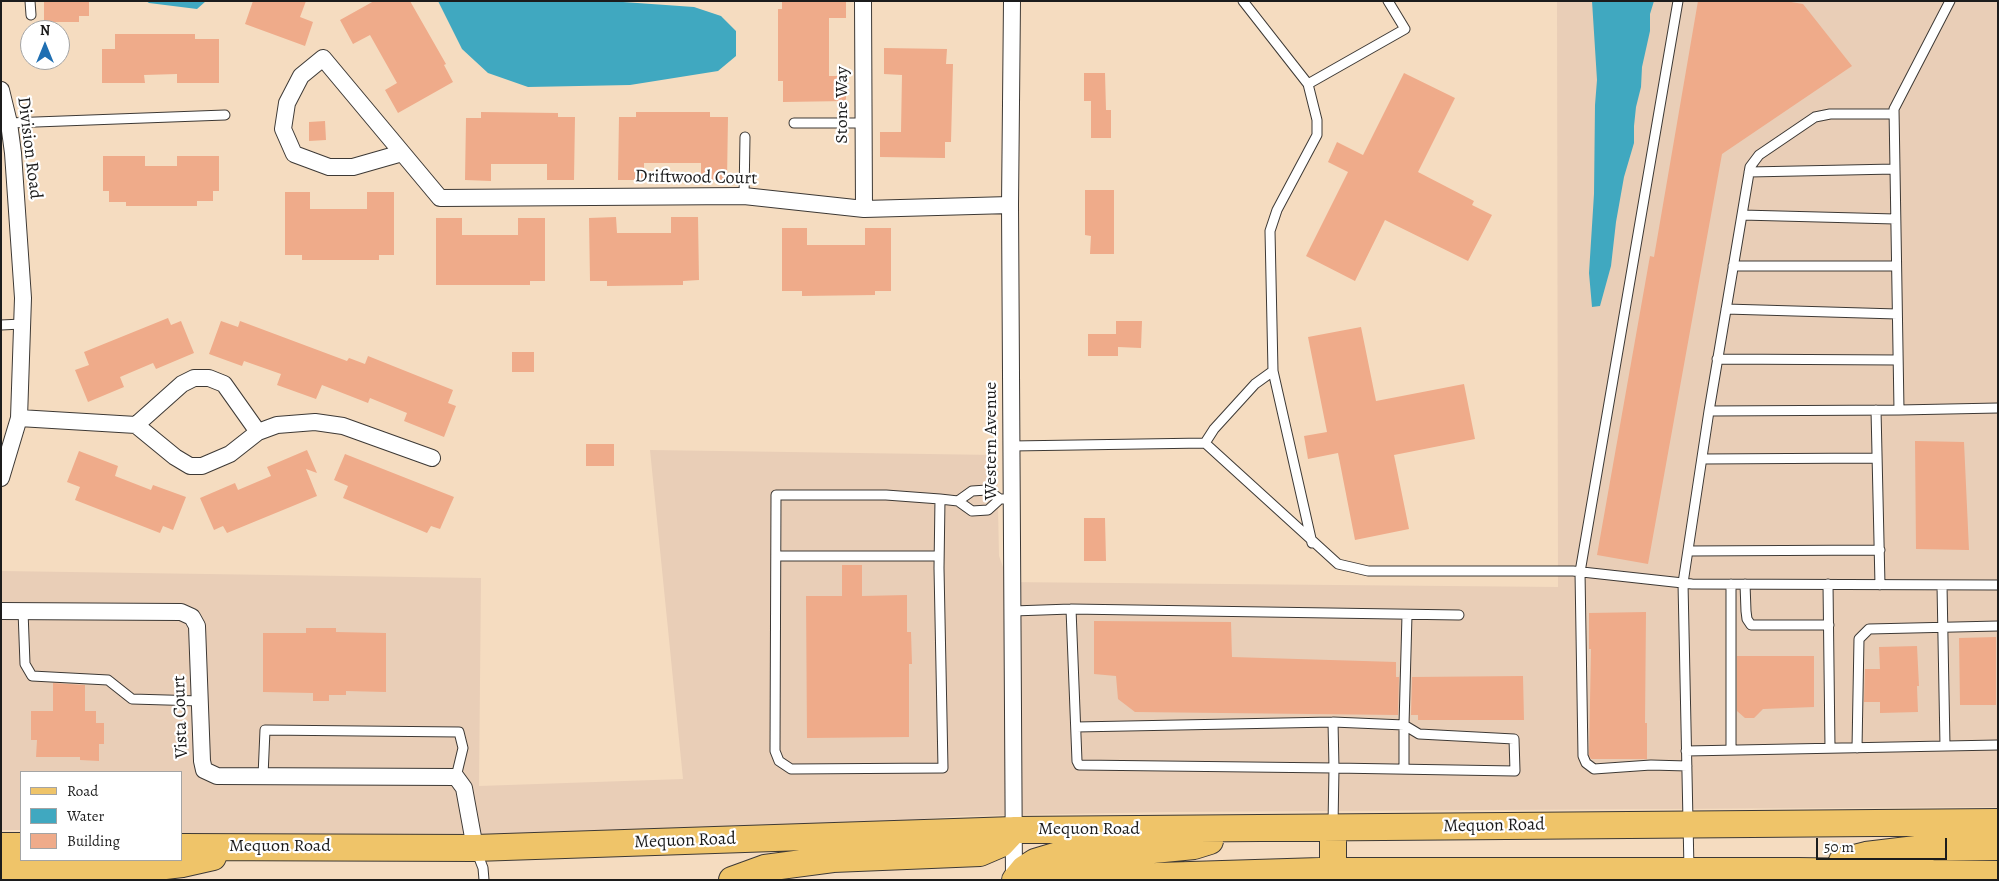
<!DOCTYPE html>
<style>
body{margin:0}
#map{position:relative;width:1999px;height:881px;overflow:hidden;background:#f5dcc0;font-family:Alegreya,serif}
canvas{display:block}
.frame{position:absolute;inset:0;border:2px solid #1c1c1c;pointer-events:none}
.legend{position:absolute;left:20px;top:771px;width:162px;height:90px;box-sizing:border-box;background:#fff;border:1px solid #a4a4a4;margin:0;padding:6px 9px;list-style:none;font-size:15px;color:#1c1c1c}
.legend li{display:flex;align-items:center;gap:10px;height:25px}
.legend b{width:25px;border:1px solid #a4a4a4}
.north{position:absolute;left:20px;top:20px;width:50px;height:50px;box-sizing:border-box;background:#fff;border:1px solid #a4a4a4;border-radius:50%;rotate:0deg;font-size:14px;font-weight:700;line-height:20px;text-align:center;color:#1c1c1c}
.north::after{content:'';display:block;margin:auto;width:18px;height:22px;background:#1f6fb2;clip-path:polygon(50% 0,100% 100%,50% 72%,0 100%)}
.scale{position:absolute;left:1816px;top:838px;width:131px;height:22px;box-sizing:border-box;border:2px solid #1c1c1c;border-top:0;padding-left:6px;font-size:15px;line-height:18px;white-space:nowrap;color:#1c1c1c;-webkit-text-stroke:4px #fff;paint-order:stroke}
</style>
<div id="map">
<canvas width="1999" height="881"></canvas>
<div class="frame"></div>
<ul class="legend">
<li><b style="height:6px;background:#efc469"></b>Road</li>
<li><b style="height:14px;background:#40a8c0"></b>Water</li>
<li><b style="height:14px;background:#efab8a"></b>Building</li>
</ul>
<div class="north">N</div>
<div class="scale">50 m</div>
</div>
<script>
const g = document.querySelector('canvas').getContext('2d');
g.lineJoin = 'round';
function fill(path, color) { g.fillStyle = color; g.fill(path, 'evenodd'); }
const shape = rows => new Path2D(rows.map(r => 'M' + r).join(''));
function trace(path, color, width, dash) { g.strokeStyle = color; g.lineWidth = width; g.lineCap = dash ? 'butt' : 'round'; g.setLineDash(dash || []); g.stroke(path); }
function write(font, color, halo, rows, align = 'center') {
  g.font = font + ' Alegreya,serif'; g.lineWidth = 4.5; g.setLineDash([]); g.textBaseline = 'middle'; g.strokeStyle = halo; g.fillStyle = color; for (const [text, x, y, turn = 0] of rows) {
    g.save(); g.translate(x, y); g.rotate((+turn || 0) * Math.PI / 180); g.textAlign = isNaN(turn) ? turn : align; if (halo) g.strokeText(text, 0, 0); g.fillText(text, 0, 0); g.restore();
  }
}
fill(shape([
 [1557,1,1998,1,1998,807,1168,812,961,816,820,827,533,836,181,836,181,772,21,772,21,830,1,830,1,571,481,578,479,786,683,779,650,450,997,455,999,556,1003,567,1004,582,1558,587]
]), '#e9ceb7');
fill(shape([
 [146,1,206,1,197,9,149,3],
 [438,1,609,1,694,7,721,16,736,31,736,56,718,71,630,85,528,87,488,73,462,49],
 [1592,1,1654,1,1650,14,1650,31,1642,67,1641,87,1636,107,1634,126,1634,143,1624,177,1616,222,1611,266,1600,306,1592,307,1589,273,1594,194,1595,105,1597,80]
]), '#40a8c0');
fill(shape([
 [44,1,89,1,89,16,79,16,79,22,44,22],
 [253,1,306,1,300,17,313,22,305,46,245,24],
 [374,1,410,1,446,64,444,65,453,82,398,113,385,90,397,83,370,35,353,44,340,20],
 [782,1,846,1,846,18,829,18,829,76,846,76,846,101,783,102,783,81,778,81,778,9,782,9],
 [1698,1,1785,1,1803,4,1852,66,1722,154,1648,564,1597,555,1650,256,1654,257],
 [115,34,195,34,195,39,219,39,219,83,177,83,177,74,144,75,145,83,102,83,102,49,115,49],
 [884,48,947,49,946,64,953,64,951,142,945,142,945,158,880,157,880,132,901,132,902,75,884,74],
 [1084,73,1105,73,1106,110,1111,110,1111,138,1091,138,1091,101,1084,101],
 [1404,73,1455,98,1418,172,1474,201,1472,205,1492,215,1468,261,1385,220,1355,281,1306,256,1348,172,1328,162,1337,142,1363,155],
 [481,112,558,113,558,117,575,117,574,180,547,180,547,164,491,164,491,181,465,180,466,118,481,118],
 [636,112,710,112,710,117,728,117,727,180,701,180,701,163,644,163,644,180,618,180,619,117,636,117],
 [325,121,326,140,309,141,309,122],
 [103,156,145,156,145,166,177,166,177,156,219,156,219,191,213,191,213,201,197,201,197,206,126,206,126,202,109,202,109,191,103,191],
 [1085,190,1114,190,1114,254,1090,254,1091,236,1085,235],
 [285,192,310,192,310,209,367,209,367,192,394,192,394,255,379,255,379,260,302,260,302,255,285,255],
 [616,217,617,233,671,233,671,217,698,217,699,280,683,281,683,285,607,286,607,281,590,281,589,218],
 [436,218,462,218,462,235,518,235,518,218,545,218,545,281,530,281,530,285,436,285],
 [782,228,807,228,807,245,865,245,865,228,891,228,891,291,875,291,875,295,802,296,802,291,782,291],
 [168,318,171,325,181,321,194,353,156,369,153,363,120,377,124,387,88,402,75,370,89,365,84,352],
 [221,321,238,327,240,321,347,361,349,358,365,364,368,356,453,390,448,403,456,406,444,437,404,421,407,413,370,398,368,403,322,385,316,399,277,385,281,374,244,361,242,366,209,354],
 [1116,321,1142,321,1141,348,1118,347,1118,356,1088,356,1088,334,1116,334],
 [1361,327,1376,401,1464,384,1475,439,1394,455,1409,529,1355,540,1338,453,1308,459,1304,436,1327,432,1308,337],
 [512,352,534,352,534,372,512,372],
 [1915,441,1964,442,1969,550,1916,549],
 [586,444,614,444,614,466,586,466],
 [307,450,317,473,306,469,317,496,227,533,223,526,214,530,200,498,235,483,238,490,271,476,267,467],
 [79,451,118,466,115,476,151,490,153,485,186,497,173,530,163,526,160,533,75,500,80,487,67,482],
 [345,454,454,497,440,529,431,526,427,533,343,498,348,486,334,480],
 [1084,518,1105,518,1106,561,1084,561],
 [842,565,862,565,862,596,907,595,907,632,911,632,912,664,909,664,909,737,807,738,806,596,842,596],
 [1646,612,1645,723,1647,723,1647,759,1591,759,1589,755,1591,649,1589,649,1589,613],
 [1094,621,1231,622,1232,657,1396,662,1396,677,1399,677,1398,715,1135,712,1118,699,1116,676,1094,674],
 [306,628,336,628,336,632,386,633,386,692,346,691,346,695,329,695,329,701,313,701,313,693,263,692,263,633,306,633],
 [1996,637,1996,705,1960,705,1959,638],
 [1917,646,1919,686,1917,686,1918,712,1880,713,1880,702,1864,702,1865,669,1880,669,1879,647],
 [1737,656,1814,656,1814,707,1763,709,1754,718,1745,718,1737,711],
 [1523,676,1524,720,1418,720,1418,715,1411,715,1412,677],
 [53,683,85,685,85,711,96,711,96,723,104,723,104,744,99,744,99,761,80,760,80,757,36,757,37,740,31,740,31,711,53,711]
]), '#efab8a');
const service = shape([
 [30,1,31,15],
 [1678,1,1580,572,1583,756,1586,763,1594,769,1651,765,1687,766],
 [1308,84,1405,29,1388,1],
 [9,123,225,115],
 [794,123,864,123],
 [1749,172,1895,169],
 [744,196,745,137],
 [1742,215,1895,219],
 [1733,266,1896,266],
 [1726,309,1897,314],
 [1,325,22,324],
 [1717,359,1898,360],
 [1273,371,1312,543],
 [1876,410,1880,585],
 [1899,410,1998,408],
 [1709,411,1750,167,1759,155,1815,117,1830,114,1894,114],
 [1205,443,1214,429,1255,384,1273,371,1270,231,1277,210,1317,135,1317,120,1308,84,1243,1],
 [1012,446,1205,443,1338,564,1368,571,1573,571,1692,584,1998,585],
 [1702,459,1877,458],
 [940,499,939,568,943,768,791,769,779,761,775,751,776,495,886,495,940,499,958,501,972,511,988,510,1000,499],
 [958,501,972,491,987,490,1000,499,1004,499],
 [1688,551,1880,550],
 [776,556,939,556],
 [1731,584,1731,750],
 [1745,584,1746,611,1747,619,1751,625,1829,625],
 [1828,584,1830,748],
 [1942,585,1945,746],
 [23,611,25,664,32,676,108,680,132,699,200,701],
 [1013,611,1071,609],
 [1333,722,1334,768,1515,771,1514,739,1419,734,1404,725,1407,615],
 [1076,727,1333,722,1404,725,1404,769],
 [1857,748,1859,639,1869,629,1998,626],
 [1686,751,1998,745],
 [263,776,265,730,459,732,463,748,456,777],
 [1333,825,1334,768,1079,765,1077,761,1071,609,1459,615],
 [476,850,483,868,484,880],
 [1689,869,1683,583,1709,411,1899,410,1894,109,1950,1]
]);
const minor = shape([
 [863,1,864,209],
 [1012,1,1010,205,1014,880],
 [1,90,9,123,13,153,23,298,19,418,1,478],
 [402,153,353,167,329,167,294,154,283,129,287,103,301,76,323,58,440,198,744,196,864,209,1010,205],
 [19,418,136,425,175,457,190,466,202,466,230,454,258,432,277,425,315,422,343,426,432,458],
 [136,425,182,384,194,378,209,378,224,384,258,432],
 [1,611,181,612,192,617,197,626,202,761,204,770,217,776,456,777,464,788,475,848]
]);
const primary = shape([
 [1333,828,1333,871],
 [1,846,21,846],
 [181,847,475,848,1014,830,1998,822],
 [1842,861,1866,855,1933,847,1998,847],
 [1,871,124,871,182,864,213,857],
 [732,880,765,868,833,859,980,853,1001,844,1014,830],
 [1015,880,1024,869,1035,862,1065,853,1123,853,1194,846,1210,841],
 [1028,880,1320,871,1798,871,1998,874]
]);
trace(service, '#3d3935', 11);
trace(minor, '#3d3935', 18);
trace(primary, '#3d3935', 28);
trace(service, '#fff', 9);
trace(minor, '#fff', 16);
trace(primary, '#efc469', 26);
write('18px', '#1c1c1c', '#fff', [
 ["Stone Way",843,105,-90],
 ["Division Road",29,148,83],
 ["Driftwood Court",696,178,1],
 ["Western Avenue",992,441,-90],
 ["Vista Court",181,717,-92],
 ["Mequon Road",1494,826,-1],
 ["Mequon Road",1089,830],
 ["Mequon Road",685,841,-2],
 ["Mequon Road",280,847]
]);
</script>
